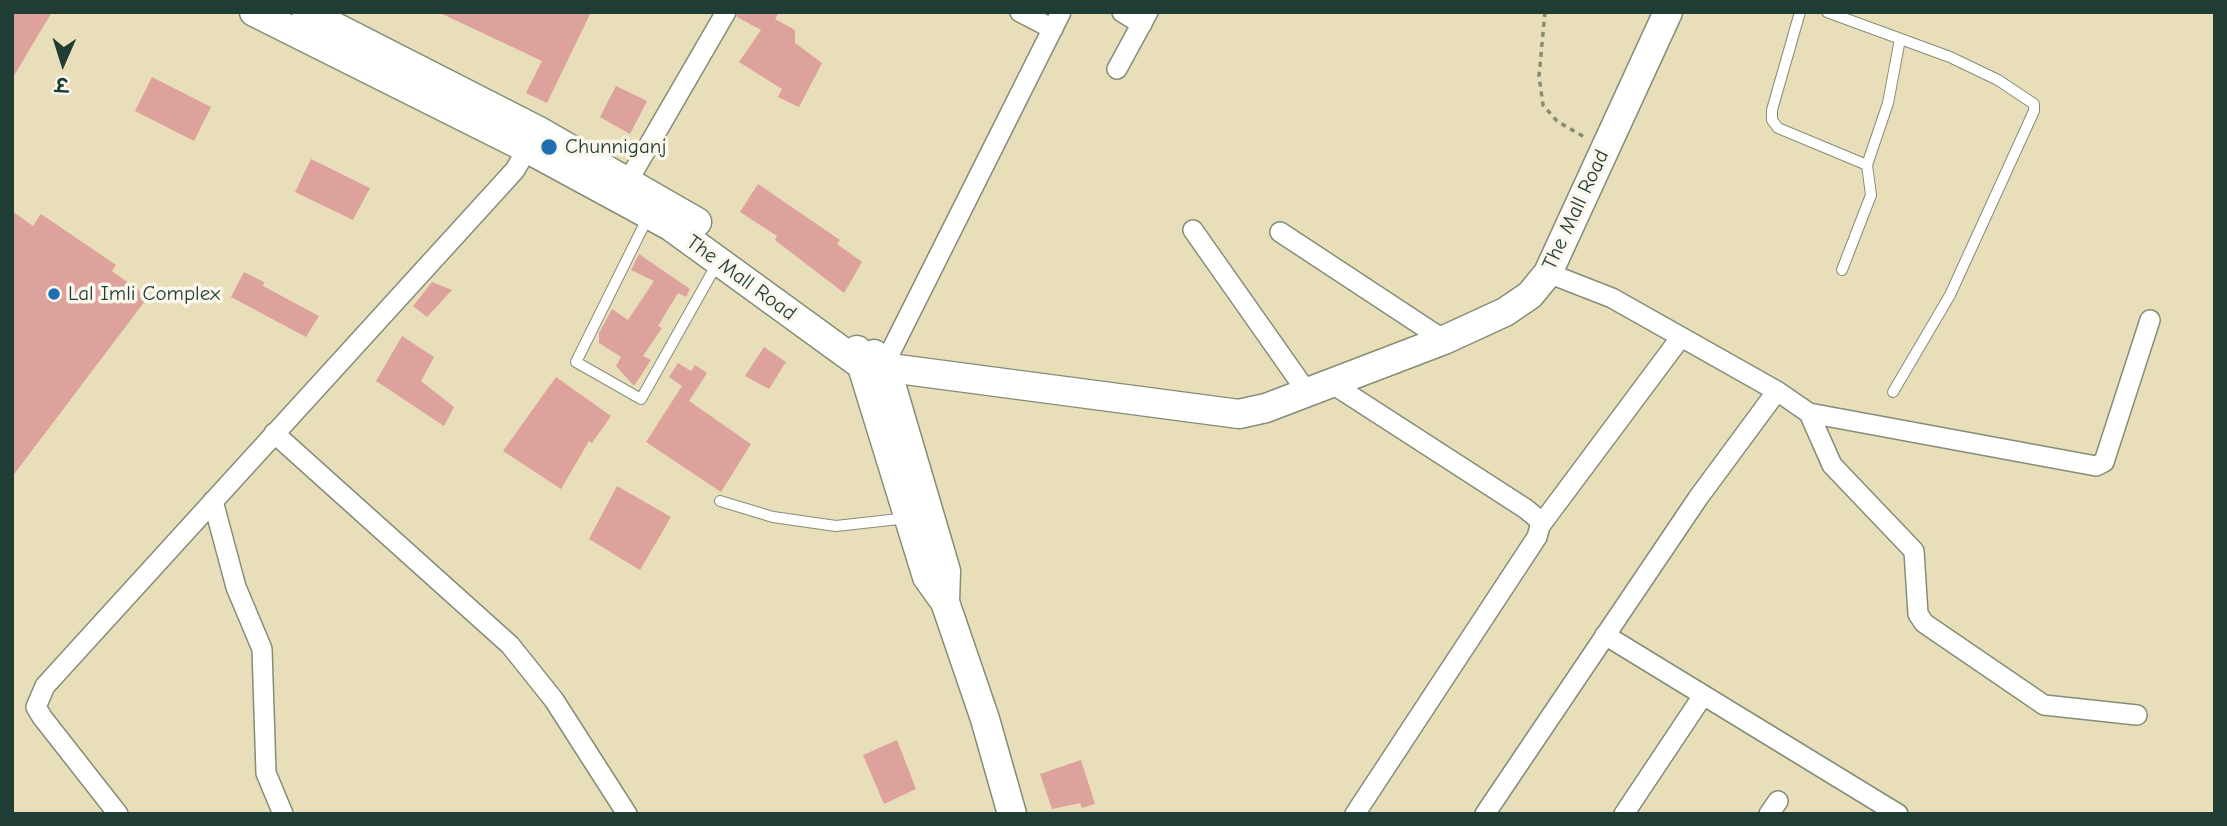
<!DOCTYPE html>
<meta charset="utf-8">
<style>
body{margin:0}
#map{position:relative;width:2227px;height:826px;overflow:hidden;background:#e8deba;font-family:"Comic Neue","Playpen Sans Deva",sans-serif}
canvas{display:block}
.frame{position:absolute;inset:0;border:14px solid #1f3d34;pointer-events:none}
.north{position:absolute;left:28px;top:28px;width:70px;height:70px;-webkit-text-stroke:5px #fbf7ec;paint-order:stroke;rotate:183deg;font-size:19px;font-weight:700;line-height:28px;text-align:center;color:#1f3d34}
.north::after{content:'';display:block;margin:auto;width:24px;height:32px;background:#1f3d34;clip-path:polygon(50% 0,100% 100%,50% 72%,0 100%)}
</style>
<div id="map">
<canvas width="2227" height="826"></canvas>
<div class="frame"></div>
<div class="north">उ</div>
</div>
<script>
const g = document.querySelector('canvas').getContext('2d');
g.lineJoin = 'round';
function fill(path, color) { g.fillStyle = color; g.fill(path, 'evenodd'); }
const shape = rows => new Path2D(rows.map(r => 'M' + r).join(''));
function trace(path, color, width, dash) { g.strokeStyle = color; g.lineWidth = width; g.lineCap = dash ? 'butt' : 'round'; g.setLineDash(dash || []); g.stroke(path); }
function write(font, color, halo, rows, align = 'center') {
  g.font = font + ' "Comic Neue",sans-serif'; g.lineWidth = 7; g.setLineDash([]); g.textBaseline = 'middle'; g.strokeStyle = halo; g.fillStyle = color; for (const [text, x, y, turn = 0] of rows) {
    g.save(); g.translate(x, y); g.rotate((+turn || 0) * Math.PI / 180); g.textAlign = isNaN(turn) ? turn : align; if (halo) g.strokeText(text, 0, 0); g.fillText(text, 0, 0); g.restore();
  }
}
fill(shape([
 [12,12,52,12,12,79],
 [438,12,591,12,547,103,526,93,542,61],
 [738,12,779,12,775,19,795,30,795,43,822,63,799,107,778,97,782,89,739,62,761,30,737,17],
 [152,77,211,107,194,141,135,111],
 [616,86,647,101,630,134,600,117],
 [311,159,370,188,353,220,295,192],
 [758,184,840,240,837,244,862,262,844,293,775,240,777,236,740,212],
 [12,211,33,226,41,214,116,265,112,271,148,297,12,477],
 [639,254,690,289,686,297,678,293,658,326,662,328,643,356,651,360,634,386,616,366,621,357,599,343,599,333,612,309,628,320,654,281,631,270],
 [244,272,264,282,263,286,319,316,306,337,231,297],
 [432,282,452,290,427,317,413,306],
 [402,336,434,357,421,381,454,407,444,426,376,381],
 [764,347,786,362,769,389,745,376],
 [678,363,691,371,695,365,707,373,689,401,751,444,721,492,646,442,682,386,669,377],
 [556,377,611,416,592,443,589,441,561,489,503,451],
 [617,486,671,517,640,570,589,539],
 [897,740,916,789,884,804,863,755],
 [1081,760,1095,804,1082,808,1080,803,1052,809,1040,774]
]), '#dda29b');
const lane = shape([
 [1800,12,1772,110,1772,120,1778,128,1867,165],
 [1827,12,1950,57,1998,80,2034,104,2034,111,1950,295,1893,392],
 [648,217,576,362,641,399,718,262],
 [1842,270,1871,195,1867,165,1888,103,1900,39],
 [720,501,773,517,836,526,908,518]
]);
const street = shape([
 [1020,12,1053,29],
 [1122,12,1142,24],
 [1117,69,1148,12],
 [628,181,726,12],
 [1193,230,1307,392],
 [1280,232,1444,340],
 [1548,273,1612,298,1777,391,1809,413,1832,465,1914,551,1918,614,1924,623,2044,705,2137,715],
 [890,353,1061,12],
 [1331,383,1526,509,1538,519,1540,526,1537,537,1355,814],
 [1809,413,2096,466,2104,462,2150,320],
 [274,433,510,645,554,700,627,814],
 [213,501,236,587,262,649,266,773,283,814],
 [1540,526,1681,337],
 [1605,635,1898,814],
 [118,814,42,717,36,707,45,686,515,170,533,139],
 [1485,814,1698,498,1777,391],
 [1624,814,1702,697],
 [1769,814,1778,801]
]);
const secondary = shape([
 [254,12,528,149,670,226,860,364,1239,414,1266,408,1444,340,1505,312,1530,295,1548,273,1668,12],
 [306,12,537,130,697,222],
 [857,350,927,577,945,602,985,719,1012,814],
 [874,354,893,391,946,571,945,602]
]);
trace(lane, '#848e77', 12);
trace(street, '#848e77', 22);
trace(secondary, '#848e77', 31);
trace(shape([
 [1545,12,1539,76,1543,105,1557,121,1586,138]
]), '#848e77', 3.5, [5, 5]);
trace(lane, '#fff', 10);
trace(street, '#fff', 19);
trace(secondary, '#fff', 28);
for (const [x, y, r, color] of [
 [549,147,9,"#1f6fb2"],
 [54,294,7,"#1f6fb2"]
]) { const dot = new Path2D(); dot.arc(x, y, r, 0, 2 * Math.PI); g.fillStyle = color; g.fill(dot); trace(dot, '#fbf7ec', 2.5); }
write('21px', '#1f3d34', '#fbf7ec', [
 ["Chunniganj",565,147],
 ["Lal Imli Complex",68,294]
], 'left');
write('21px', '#1f3d34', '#fbf7ec', [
 ["The Mall Road",1576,210,-65],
 ["The Mall Road",741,278,36]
]);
</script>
